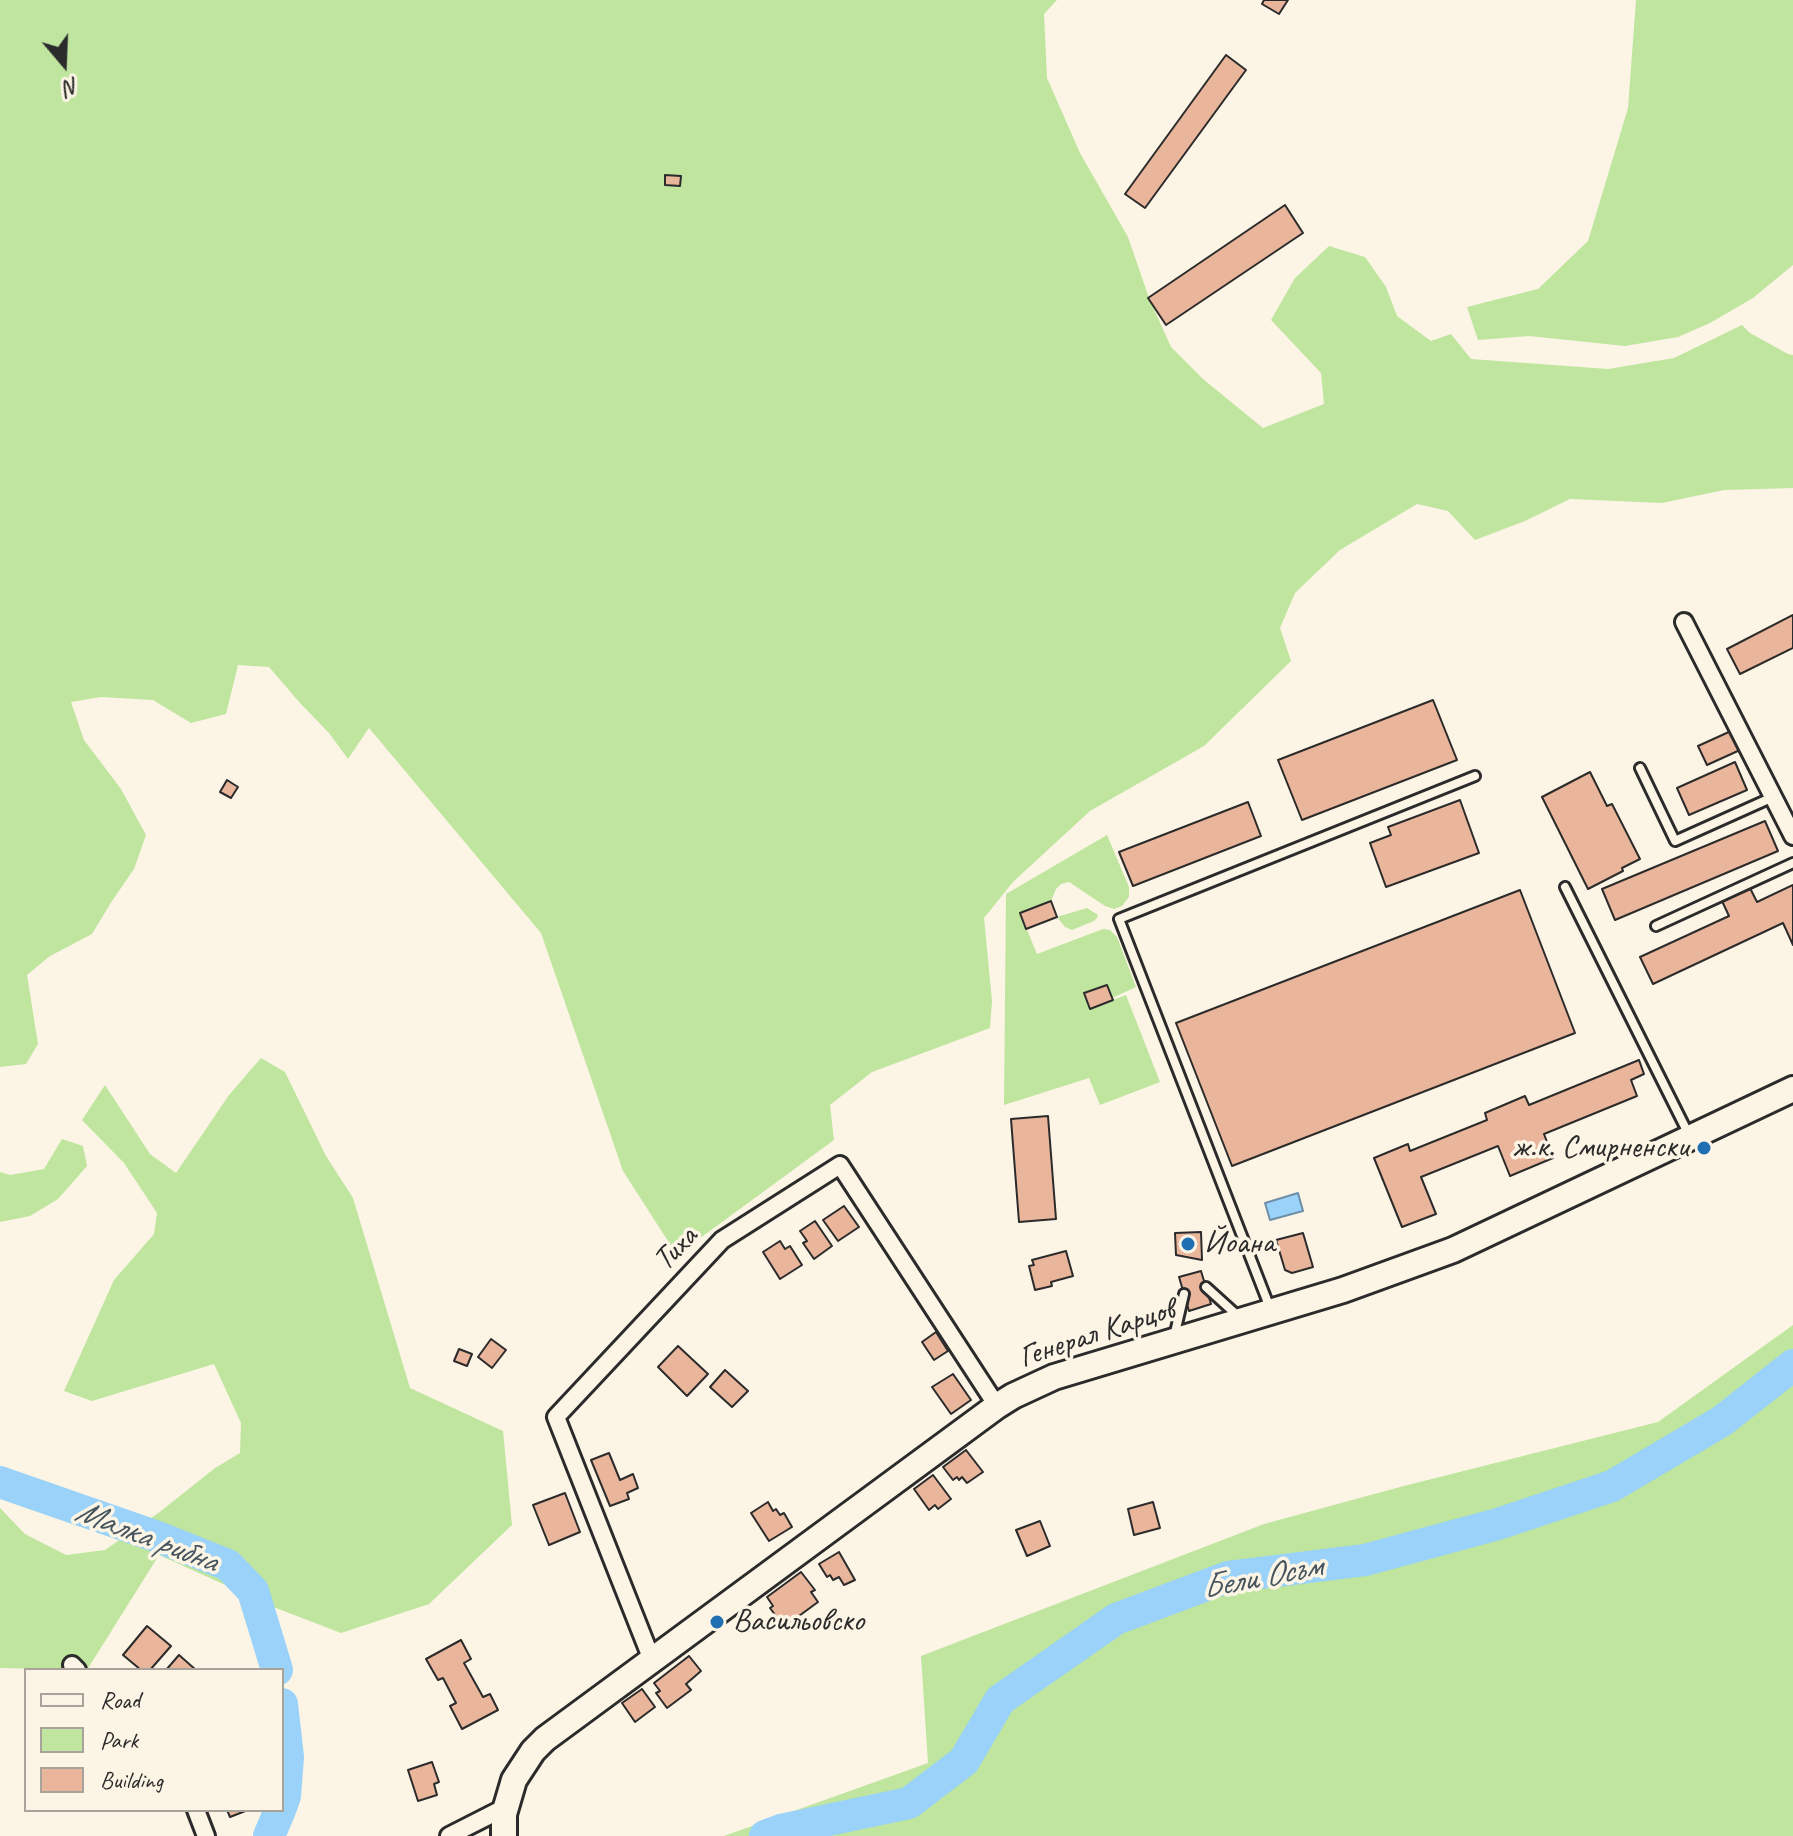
<!DOCTYPE html>
<meta charset="utf-8">
<style>
body{margin:0}
#map{position:relative;width:1793px;height:1836px;overflow:hidden;background:#fcf5e5;font-family:Caveat,sans-serif}
canvas{display:block}
.legend{position:absolute;left:24px;top:1668px;width:260px;height:144px;box-sizing:border-box;background:#fcf5e5;border:2px solid #a8a49b;margin:0;padding:10px 14px;list-style:none;font-size:24px;color:#2b2b2b}
.legend li{display:flex;align-items:center;gap:16px;height:40px}
.legend b{width:40px;border:2px solid #a8a49b}
.north{position:absolute;left:24px;top:24px;width:80px;height:80px;-webkit-text-stroke:6px #fcf5e5;paint-order:stroke;rotate:161deg;font-size:22px;font-weight:700;line-height:32px;text-align:center;color:#2b2b2b}
.north::after{content:'';display:block;margin:auto;width:28px;height:36px;background:#2b2b2b;clip-path:polygon(50% 0,100% 100%,50% 72%,0 100%)}
</style>
<div id="map">
<canvas width="1793" height="1836"></canvas>
<ul class="legend">
<li><b style="height:10px;background:#fcf5e5"></b>Road</li>
<li><b style="height:22px;background:#bfe59f"></b>Park</li>
<li><b style="height:22px;background:#e9b69c"></b>Building</li>
</ul>
<div class="north">N</div>
</div>
<script>
const g = document.querySelector('canvas').getContext('2d');
g.lineJoin = 'round';
function fill(path, color) { g.fillStyle = color; g.fill(path, 'evenodd'); }
const shape = rows => new Path2D(rows.map(r => 'M' + r).join(''));
function trace(path, color, width, dash) { g.strokeStyle = color; g.lineWidth = width; g.lineCap = dash ? 'butt' : 'round'; g.setLineDash(dash || []); g.stroke(path); }
function write(font, color, halo, rows, align = 'center') {
  g.font = font + ' Caveat,sans-serif'; g.lineWidth = 7; g.setLineDash([]); g.textBaseline = 'middle'; g.strokeStyle = halo; g.fillStyle = color; for (const [text, x, y, turn = 0] of rows) {
    g.save(); g.translate(x, y); g.rotate((+turn || 0) * Math.PI / 180); g.textAlign = isNaN(turn) ? turn : align; if (halo) g.strokeText(text, 0, 0); g.fillText(text, 0, 0); g.restore();
  }
}
fill(shape([
 [0,0,1057,0,1044,14,1047,78,1080,153,1128,237,1149,298,1171,347,1203,379,1263,428,1324,404,1321,373,1271,320,1295,278,1329,246,1365,257,1386,287,1397,316,1431,341,1451,334,1471,359,1608,369,1674,358,1742,325,1750,333,1788,354,1793,355,1793,488,1724,490,1662,503,1570,499,1525,521,1475,540,1448,511,1417,504,1340,550,1295,593,1280,628,1291,661,1204,746,1090,811,1013,882,984,918,992,1001,990,1028,872,1072,830,1105,834,1140,677,1255,623,1171,541,933,369,728,348,759,329,733,300,703,269,667,238,665,226,714,191,723,153,700,101,697,71,702,84,740,121,789,146,835,134,869,112,901,92,934,50,956,27,975,38,1044,26,1064,0,1067],
 [1636,0,1793,0,1793,265,1753,298,1710,323,1678,337,1625,346,1529,336,1478,340,1467,307,1538,289,1588,241,1628,108],
 [1107,835,1129,887,1129,897,1122,906,1114,909,1105,906,1069,882,1061,884,1056,889,1051,901,1020,913,1037,954,1103,929,1110,930,1117,937,1136,987,1112,998,1107,985,1084,994,1090,1009,1126,995,1160,1082,1100,1105,1089,1078,1004,1105,1006,894],
 [1087,908,1098,915,1097,918,1094,921,1072,930,1065,927,1057,917],
 [261,1058,285,1072,326,1156,353,1198,410,1388,503,1431,512,1525,429,1604,341,1633,276,1608,159,1555,87,1670,0,1668,0,1508,25,1534,66,1555,105,1550,161,1511,215,1468,240,1453,241,1423,214,1364,92,1401,64,1391,114,1280,154,1234,157,1213,124,1163,82,1120,105,1085,150,1154,176,1173,229,1095],
 [62,1139,83,1146,87,1166,58,1199,30,1216,0,1222,0,1172,10,1175,44,1169],
 [1793,1325,1793,1836,724,1836,928,1763,921,1656,1264,1524,1400,1487,1658,1422]
]), '#bfe59f');
const water = shape([
 [1298,1193,1303,1211,1270,1220,1265,1203,1298,1193]
]);
fill(water, '#9ad2f9');
trace(water, '#6e8fa7', 2);
trace(shape([
 [0,1482,158,1537,228,1565,253,1591,277,1670],
 [282,1704,288,1757,285,1796,282,1805],
 [269,1836,280,1810],
 [765,1836,781,1830,909,1803,964,1761,1000,1700,1116,1619,1228,1577,1365,1560,1498,1524,1612,1486,1722,1421,1793,1365]
]), '#9ad2f9', 32);
const building = shape([
 [1264,0,1288,0,1279,14,1262,4,1264,0],
 [1226,55,1246,70,1145,208,1125,194,1226,55],
 [665,175,681,176,680,186,665,185,665,175],
 [1285,205,1303,233,1166,325,1148,298,1285,205],
 [1793,615,1793,648,1740,674,1727,649,1793,615],
 [1433,700,1457,760,1302,820,1278,760,1433,700],
 [1731,731,1740,750,1707,765,1698,746,1731,731],
 [1735,762,1747,790,1689,815,1677,788,1735,762],
 [1590,772,1607,806,1612,804,1640,859,1622,868,1623,871,1588,889,1542,797,1590,772],
 [227,780,238,787,231,798,220,792,227,780],
 [1460,800,1479,853,1386,887,1370,843,1391,835,1388,827,1460,800],
 [1248,802,1261,836,1133,886,1119,852,1248,802],
 [1765,821,1778,851,1615,920,1602,889,1765,821],
 [1793,885,1793,945,1783,923,1653,984,1640,957,1729,916,1722,901,1750,888,1757,902,1793,885],
 [1520,890,1575,1033,1232,1166,1176,1023,1520,890],
 [1051,901,1057,917,1026,929,1020,913,1051,901],
 [1107,985,1113,1000,1090,1009,1084,993,1107,985],
 [1639,1060,1644,1074,1631,1080,1637,1096,1544,1134,1553,1158,1510,1176,1498,1146,1421,1177,1436,1214,1402,1227,1374,1158,1408,1144,1410,1151,1487,1120,1485,1113,1525,1096,1529,1105,1639,1060],
 [1048,1116,1056,1219,1019,1222,1011,1119,1048,1116],
 [844,1206,859,1227,838,1241,823,1220,844,1206],
 [815,1221,832,1246,814,1259,803,1243,807,1241,800,1231,815,1221],
 [1201,1232,1202,1260,1176,1255,1175,1233,1201,1232],
 [1303,1233,1313,1267,1292,1273,1285,1270,1276,1240,1303,1233],
 [780,1241,785,1249,790,1246,802,1265,780,1279,763,1252,780,1241],
 [1066,1251,1073,1276,1051,1282,1052,1286,1035,1290,1029,1266,1034,1265,1032,1260,1066,1251],
 [1201,1271,1211,1304,1189,1311,1179,1277,1201,1271],
 [936,1332,948,1351,934,1360,922,1342,936,1332],
 [491,1339,506,1350,492,1368,478,1357,491,1339],
 [678,1346,708,1374,687,1396,658,1367,678,1346],
 [459,1349,472,1354,467,1366,454,1361,459,1349],
 [725,1370,748,1391,732,1407,710,1387,725,1370],
 [953,1374,971,1400,951,1414,932,1387,953,1374],
 [966,1450,983,1472,967,1483,962,1477,959,1480,957,1477,953,1480,943,1467,966,1450],
 [609,1453,620,1480,633,1474,638,1488,627,1493,629,1499,610,1506,591,1460,609,1453],
 [933,1475,951,1499,938,1509,935,1505,929,1510,914,1489,933,1475],
 [565,1493,580,1532,549,1545,533,1505,565,1493],
 [768,1502,773,1511,776,1509,780,1515,784,1513,792,1527,769,1541,751,1513,768,1502],
 [1153,1502,1160,1528,1134,1535,1128,1509,1153,1502],
 [1040,1521,1050,1546,1027,1556,1016,1530,1040,1521],
 [839,1552,855,1580,844,1585,839,1577,833,1580,830,1575,827,1577,819,1564,839,1552],
 [801,1572,815,1590,811,1592,818,1602,784,1627,770,1608,773,1606,767,1597,801,1572],
 [147,1626,171,1646,150,1670,141,1670,123,1655,147,1626],
 [461,1640,471,1659,464,1663,483,1697,490,1694,498,1710,462,1729,450,1706,456,1703,443,1678,438,1680,426,1659,461,1640],
 [179,1655,196,1670,166,1670,179,1655],
 [689,1656,701,1671,686,1684,691,1690,667,1708,656,1693,660,1691,654,1683,689,1656],
 [642,1689,655,1707,635,1722,622,1703,642,1689],
 [432,1762,439,1782,434,1784,437,1795,418,1801,408,1770,432,1762],
 [227,1810,248,1810,230,1817,227,1810]
]);
fill(building, '#e9b69c');
trace(building, '#2b2b2b', 2);
const lane = shape([
 [1640,768,1675,841,1773,797],
 [1565,887,1690,1137],
 [1656,926,1793,863],
 [1206,1287,1238,1316],
 [1270,1308,1119,919,1475,776],
 [1174,1337,1184,1294]
]);
const street = shape([
 [1684,622,1793,836],
 [652,1660,556,1417,722,1240,840,1165,997,1406],
 [72,1665,77,1670],
 [196,1810,206,1836],
 [449,1836,506,1807]
]);
const secondary = shape([
 [504,1836,504,1814,514,1780,533,1751,545,1739,997,1406,1013,1396,1054,1377,1343,1290,1453,1250,1793,1089]
]);
trace(lane, '#2b2b2b', 14);
trace(street, '#2b2b2b', 22);
trace(secondary, '#2b2b2b', 30);
trace(lane, '#fcf5e5', 8);
trace(street, '#fcf5e5', 16);
trace(secondary, '#fcf5e5', 24);
for (const [x, y, r, color] of [
 [1704,1148,8,"#1f6fb2"],
 [1188,1244,8,"#1f6fb2"],
 [717,1622,8,"#1f6fb2"]
]) { const dot = new Path2D(); dot.arc(x, y, r, 0, 2 * Math.PI); g.fillStyle = color; g.fill(dot); trace(dot, '#fcf5e5', 3); }
write('32px', '#2b2b2b', '#fcf5e5', [
 ["ж.к. Смирненски",1688,1148,"right"],
 ["Йоана",1204,1244],
 ["Васильовско",733,1622]
], 'left');
write('32px', '#2b2b2b', '#fcf5e5', [
 ["Тиха",676,1249,-46],
 ["Генерал Карцов",1097,1334,-18]
]);
write('italic 34px', '#47555e', '#fcf5e5', [
 ["Малка рибна",146,1537,21],
 ["Бели Осъм",1262,1578,-11]
]);
</script>
